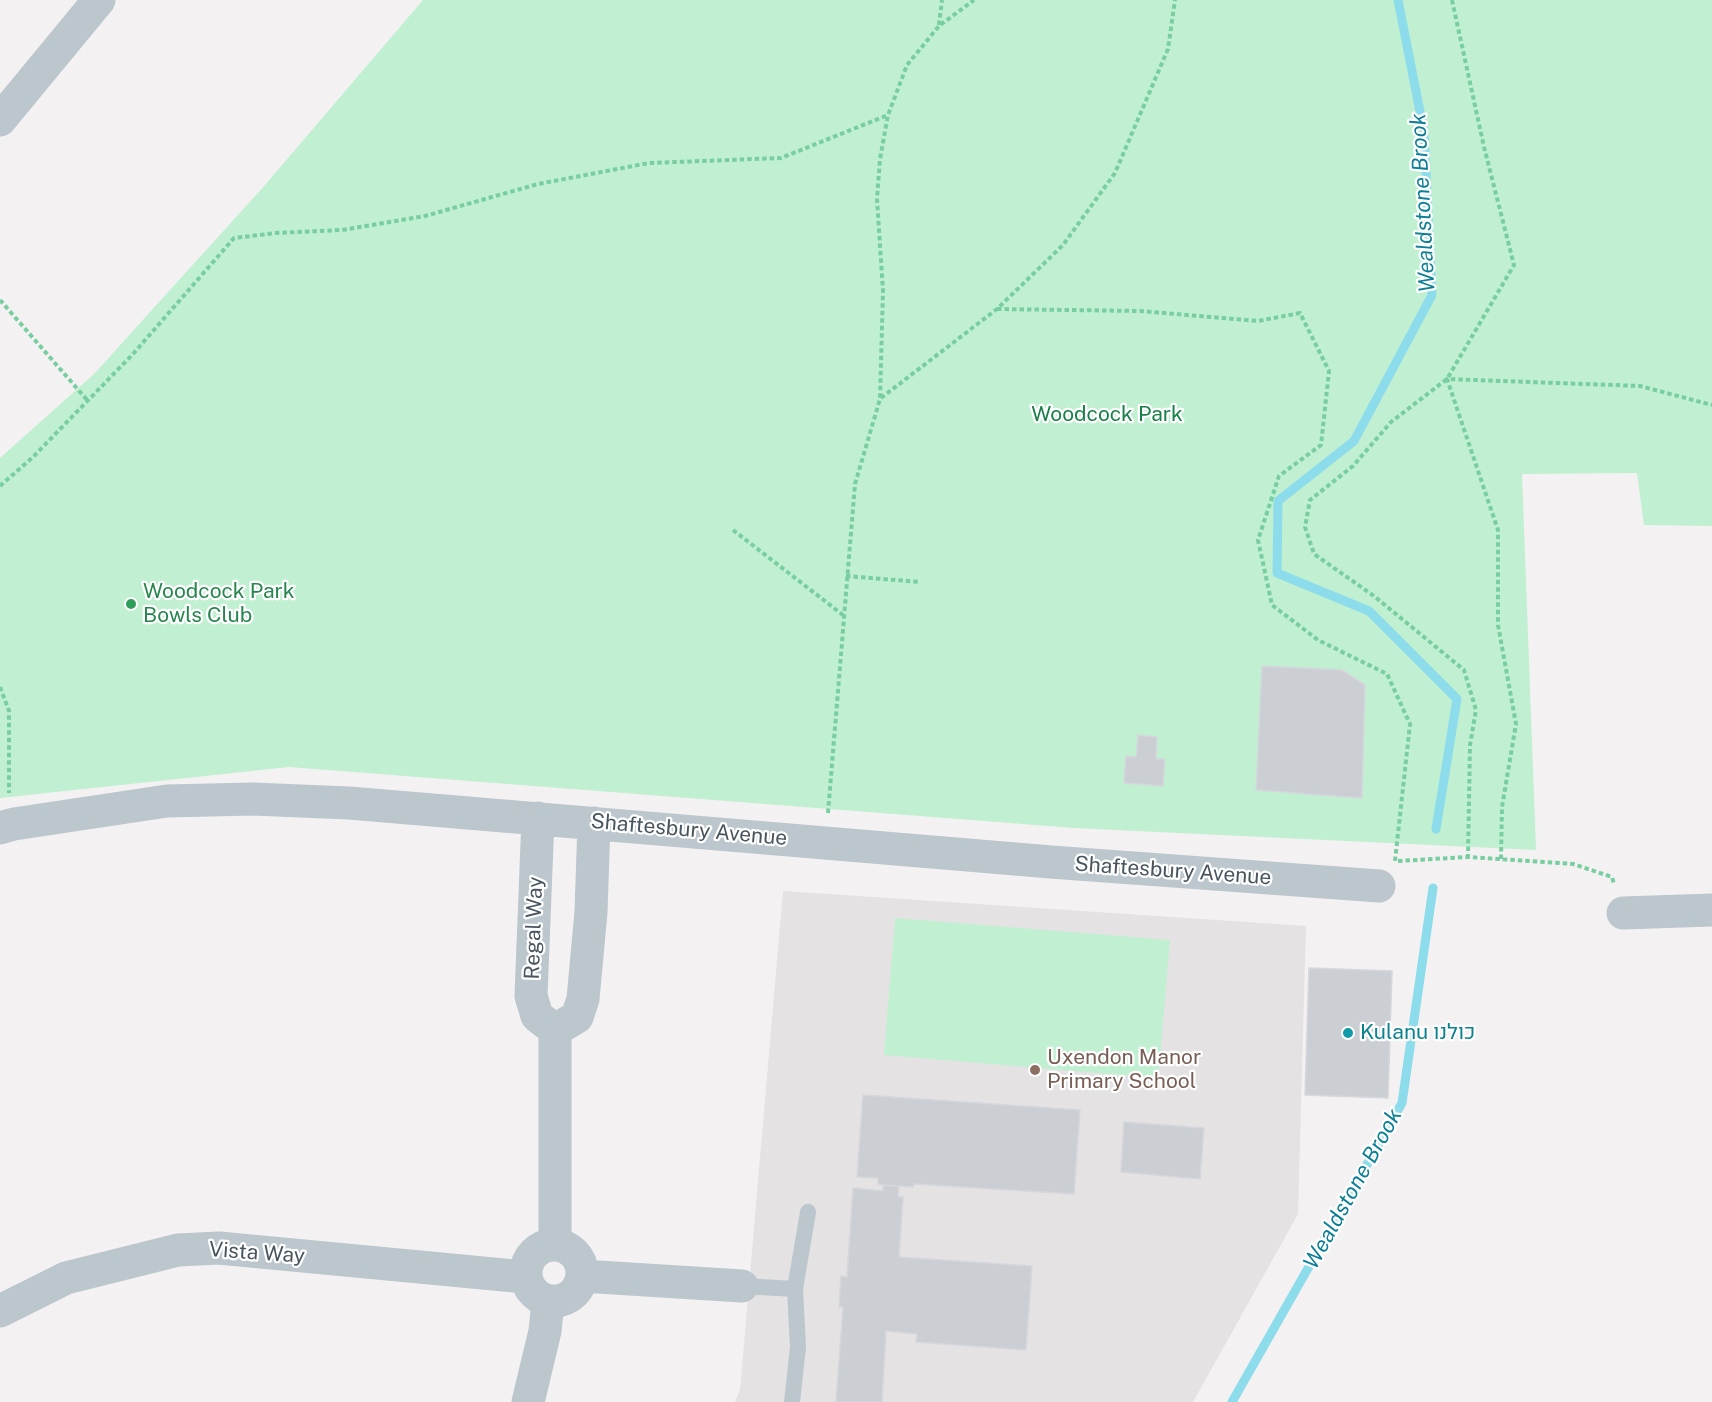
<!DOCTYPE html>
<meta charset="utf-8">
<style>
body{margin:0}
canvas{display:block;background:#f3f1f1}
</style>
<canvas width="1712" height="1402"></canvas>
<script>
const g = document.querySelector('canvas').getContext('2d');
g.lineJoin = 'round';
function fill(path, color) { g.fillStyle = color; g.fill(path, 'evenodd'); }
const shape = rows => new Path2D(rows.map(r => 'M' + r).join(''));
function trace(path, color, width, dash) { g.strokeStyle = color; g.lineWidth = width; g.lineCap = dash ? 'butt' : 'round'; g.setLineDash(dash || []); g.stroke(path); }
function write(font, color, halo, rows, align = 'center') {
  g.font = font + ' "Public Sans",Heebo,sans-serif'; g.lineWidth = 4.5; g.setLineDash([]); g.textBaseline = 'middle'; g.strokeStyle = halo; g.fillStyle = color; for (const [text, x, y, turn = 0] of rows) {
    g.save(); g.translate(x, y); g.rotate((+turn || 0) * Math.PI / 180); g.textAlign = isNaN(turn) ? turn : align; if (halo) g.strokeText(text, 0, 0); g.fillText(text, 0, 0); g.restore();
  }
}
fill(shape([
 [783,891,1306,926,1298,1214,1193,1402,735,1402,740,1390]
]), '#e4e2e3');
fill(shape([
 [423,0,1712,0,1712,526,1644,525,1637,473,1522,474,1536,850,1074,828,289,767,0,798,0,458,94,374,265,185],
 [895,918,1170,940,1158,1078,884,1055]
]), '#c0f0d1');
trace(shape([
 [1398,0,1424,132,1432,295,1354,441,1278,501,1277,573,1369,611,1457,699,1436,829],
 [1232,1402,1402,1103,1433,888]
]), '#8ddcec', 9);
const building = shape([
 [1262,666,1342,670,1365,685,1362,798,1256,790,1262,666],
 [1138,735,1157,737,1156,759,1165,759,1163,786,1124,783,1126,756,1136,757,1138,735],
 [1309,968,1392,971,1388,1098,1305,1095,1309,968],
 [863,1095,1080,1110,1074,1194,914,1184,913,1187,883,1185,878,1184,878,1178,857,1177,863,1095],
 [1124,1122,1204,1128,1200,1179,1121,1172,1124,1122],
 [883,1185,899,1186,898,1197,903,1197,899,1257,1032,1266,1026,1350,916,1342,917,1334,886,1331,882,1402,836,1402,843,1307,839,1307,841,1276,847,1277,853,1188,883,1191,883,1185]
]);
fill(building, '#cbced3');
trace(building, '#d5d7dc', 1.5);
trace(shape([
 [1452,0,1484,147,1514,265,1447,379,1391,422,1353,466,1310,500,1305,527,1314,554,1374,596,1464,670,1476,710,1470,745,1468,857],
 [939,25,942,0],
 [0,300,88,401],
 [997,309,1140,311,1258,321,1300,313,1329,371,1321,445,1279,476,1258,540,1272,605,1318,640,1387,674,1410,724,1395,861],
 [881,398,997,309,1063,245,1115,173,1168,49,1175,0],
 [0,486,33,457,133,354,234,238,276,233,342,230,425,216,538,184,649,163,781,158,888,115],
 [733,530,843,615],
 [846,576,920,582],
 [0,687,9,711,9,793],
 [828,813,855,484,880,399,883,291,877,199,880,159,888,115,907,65,939,26,974,0],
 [1501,859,1502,807,1516,724,1498,625,1498,530,1447,379,1640,386,1712,405],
 [1398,861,1468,857,1573,864,1612,877,1614,884]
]), '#78cea0', 4, [4.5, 3]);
trace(shape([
 [742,1286,795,1289,798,1347,792,1402],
 [795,1289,808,1212]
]), '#bcc6cd', 16);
trace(shape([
 [0,120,99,0],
 [538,818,531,996,537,1016,555,1030,577,1017,583,999,591,912,594,823],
 [0,828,14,824,167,801,253,799,349,803,1051,862,1379,886],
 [1623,913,1712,910],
 '526 1273a28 28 0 1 1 56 0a28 28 0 1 1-56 0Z',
 [555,1245,555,1030],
 [582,1276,742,1286],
 [0,1311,66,1278,178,1250,219,1248,525,1277],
 [528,1402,545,1331,548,1302]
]), '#bcc6cd', 33);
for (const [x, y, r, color] of [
 [131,604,6,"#2e9e5b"],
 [1348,1033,6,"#0f9aa8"],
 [1035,1070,6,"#8d6e63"]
]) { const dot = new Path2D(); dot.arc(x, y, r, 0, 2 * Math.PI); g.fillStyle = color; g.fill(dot); trace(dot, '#fff', 2); }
write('21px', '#188148', '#fff', [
 ["Woodcock Park",1107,415]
]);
write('21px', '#27864d', '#fff', [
 ["Woodcock Park",143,592],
 ["Bowls Club",143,616]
], 'left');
write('21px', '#48555e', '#fff', [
 ["Shaftesbury Avenue",689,830,5],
 ["Shaftesbury Avenue",1173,871,4],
 ["Regal Way",534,928,-88],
 ["Vista Way",257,1253,4]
]);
write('21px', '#0d838f', '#fff', [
 ["Kulanu כולנו",1360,1033]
], 'left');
write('21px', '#785e54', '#fff', [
 ["Uxendon Manor",1047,1058],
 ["Primary School",1047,1082]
], 'left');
write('italic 22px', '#0d7f96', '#fff', [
 ["Wealdstone Brook",1423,203,-93],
 ["Wealdstone Brook",1353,1189,-61]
]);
</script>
